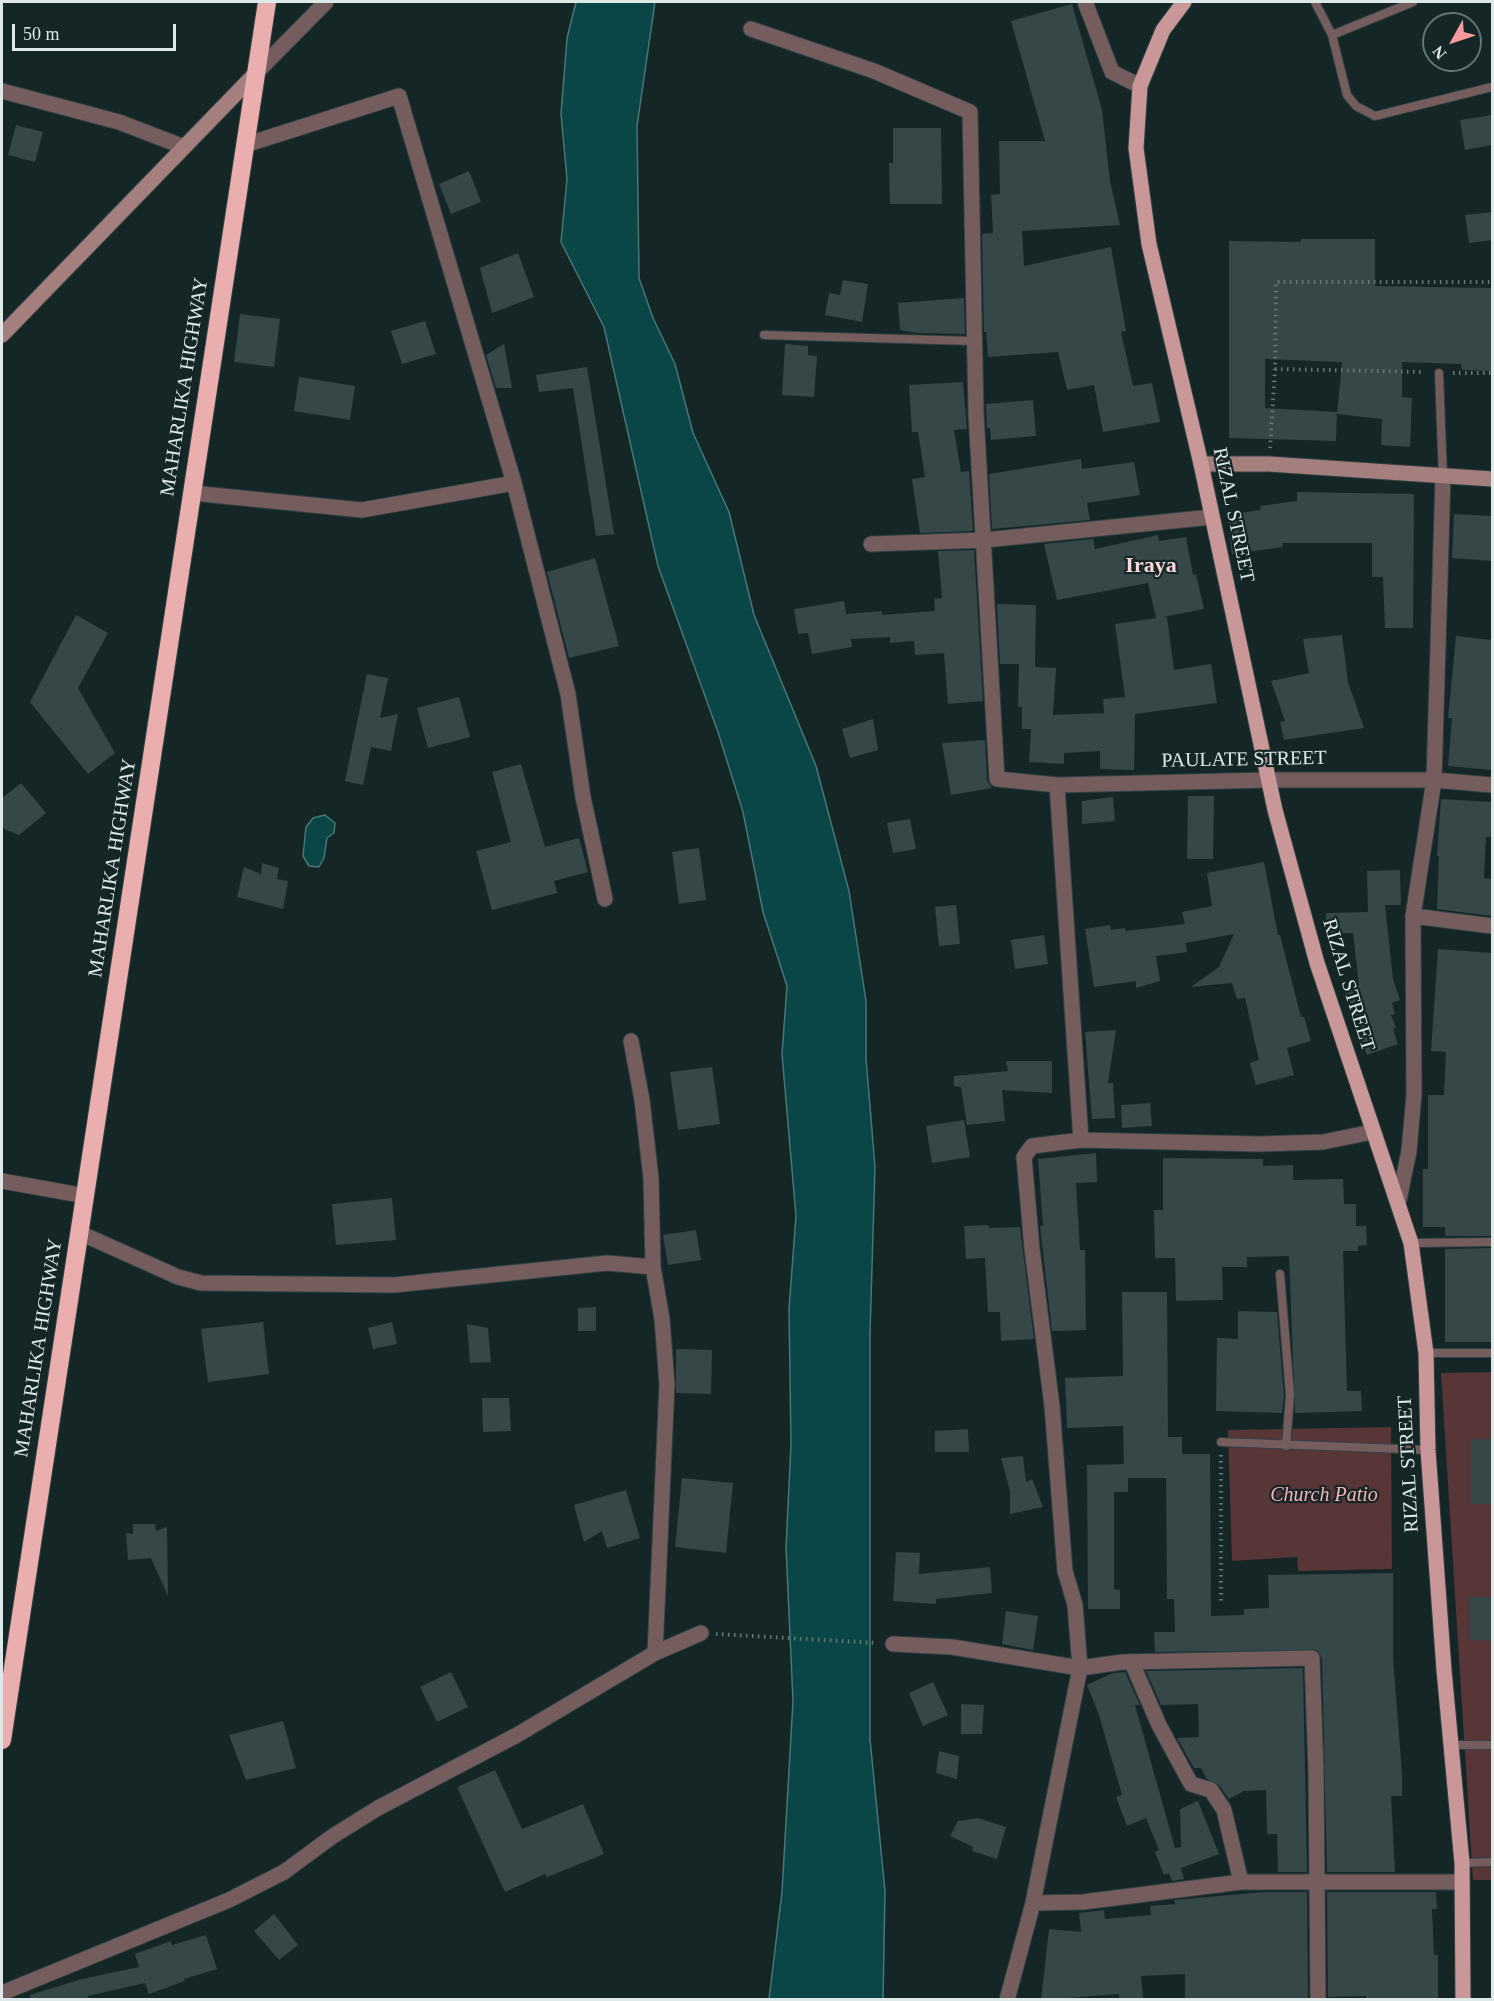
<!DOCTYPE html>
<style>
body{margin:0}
#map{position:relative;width:1494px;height:2001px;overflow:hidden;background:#142626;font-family:Georgia,serif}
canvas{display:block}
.frame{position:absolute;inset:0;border:3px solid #dde8e8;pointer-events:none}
.north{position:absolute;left:1422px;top:12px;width:60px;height:60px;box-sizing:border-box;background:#142626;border:2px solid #647474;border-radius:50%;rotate:230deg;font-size:16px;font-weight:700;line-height:24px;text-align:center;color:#dde8e8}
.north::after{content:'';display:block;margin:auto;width:21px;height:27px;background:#f59b9d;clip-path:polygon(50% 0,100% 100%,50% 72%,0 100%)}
.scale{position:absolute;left:12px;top:24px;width:164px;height:27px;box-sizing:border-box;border:3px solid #dde8e8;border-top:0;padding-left:8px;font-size:18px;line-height:21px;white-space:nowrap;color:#dde8e8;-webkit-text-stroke:4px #142626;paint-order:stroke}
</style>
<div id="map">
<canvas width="1494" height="2001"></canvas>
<div class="frame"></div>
<div class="north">N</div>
<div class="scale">50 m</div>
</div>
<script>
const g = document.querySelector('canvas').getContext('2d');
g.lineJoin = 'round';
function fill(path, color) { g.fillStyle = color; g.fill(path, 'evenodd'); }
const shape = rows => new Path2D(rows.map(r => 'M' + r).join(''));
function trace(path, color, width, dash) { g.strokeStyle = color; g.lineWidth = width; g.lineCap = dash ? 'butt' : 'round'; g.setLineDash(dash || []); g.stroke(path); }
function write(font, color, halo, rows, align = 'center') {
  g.font = font + ' Georgia,serif'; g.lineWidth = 4.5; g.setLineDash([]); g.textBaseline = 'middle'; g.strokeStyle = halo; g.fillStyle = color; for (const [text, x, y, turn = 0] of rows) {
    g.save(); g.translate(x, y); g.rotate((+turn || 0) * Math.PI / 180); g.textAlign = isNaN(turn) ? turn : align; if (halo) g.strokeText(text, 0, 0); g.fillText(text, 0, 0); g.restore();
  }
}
fill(shape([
 [1492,1372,1492,1880,1473,1880,1441,1373],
 [1391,1427,1392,1569,1298,1571,1297,1557,1232,1561,1228,1430]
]), '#583536');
const water = shape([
 [576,2,655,2,637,126,639,278,653,318,675,364,693,433,729,512,754,615,816,766,849,891,866,1001,866,1058,875,1167,870,1334,870,1739,885,1891,883,1999,769,1999,782,1892,793,1701,786,1547,791,1445,789,1309,796,1216,782,1054,787,986,763,912,743,812,718,732,658,566,604,327,561,242,567,179,561,114,567,38,576,2],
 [325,815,335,823,334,833,327,838,324,858,319,867,309,866,303,856,306,827,313,818,325,815]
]);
fill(water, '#0a4646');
trace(water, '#497777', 1.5);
fill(shape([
 [1072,4,1102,110,1110,181,1120,225,1022,231,1024,266,1111,247,1126,331,1121,332,1133,386,1152,383,1160,422,1103,432,1094,385,1067,390,1058,352,988,357,986,332,984,332,982,234,993,233,991,195,1000,194,999,141,1045,141,1011,21],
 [1492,115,1492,145,1465,150,1460,120],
 [16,125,43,132,35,162,8,155],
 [893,128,941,128,942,204,890,204,889,163,893,163],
 [469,171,481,202,451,214,439,184],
 [1492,212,1492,240,1469,243,1465,215],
 [1301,239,1375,239,1375,286,1492,288,1492,371,1462,370,1461,364,1402,362,1402,397,1412,398,1410,447,1381,445,1382,419,1337,414,1342,362,1265,359,1265,408,1337,412,1336,441,1229,438,1229,241,1301,242],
 [518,253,534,297,492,313,480,268],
 [843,280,868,284,862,322,825,315,829,293,840,295],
 [964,298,965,334,918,333,900,330,898,303],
 [240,314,280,319,274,367,234,362],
 [425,321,436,354,402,364,391,331],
 [504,344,512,388,496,388,486,355],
 [785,344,808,346,808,355,817,356,814,397,782,395],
 [587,367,614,534,596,536,573,388,539,392,536,375],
 [299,377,355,386,350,420,294,411],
 [963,382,967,429,954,430,961,472,969,471,973,531,920,533,912,479,925,477,918,432,912,432,909,385],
 [1033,400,1036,436,991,440,990,428,987,428,986,404],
 [1081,459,1082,469,1134,462,1140,495,1087,503,1090,520,992,529,989,474],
 [1297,492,1414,494,1413,628,1385,628,1383,577,1372,577,1372,543,1282,543,1283,547,1232,554,1227,515,1261,510,1260,506,1297,501],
 [1454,514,1492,516,1492,561,1452,558],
 [1158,535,1159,541,1186,537,1193,575,1196,574,1204,609,1163,617,1167,617,1174,670,1211,664,1217,703,1135,714,1134,770,1100,769,1100,751,1064,753,1064,764,1029,762,1031,729,1022,729,1022,707,1018,707,1019,664,1000,664,997,604,1036,605,1035,667,1056,668,1053,715,1104,713,1103,699,1125,697,1115,624,1156,618,1148,583,1057,600,1044,544,1093,539,1095,549],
 [974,550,983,701,948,704,944,653,915,655,914,641,890,643,890,637,851,639,852,647,812,654,808,633,798,634,794,609,844,601,846,614,882,611,882,615,935,611,934,599,942,598,938,551],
 [595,558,619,646,569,658,547,572],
 [76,615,108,633,78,688,115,753,88,774,30,702],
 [1342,635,1348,682,1364,728,1284,740,1280,722,1285,721,1271,681,1309,673,1303,639],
 [1456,636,1492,640,1492,770,1448,766,1452,718,1448,718],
 [367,674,388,678,380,718,398,714,391,751,371,747,363,785,345,781],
 [459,697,470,737,428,748,417,708],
 [873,719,878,750,850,758,842,729],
 [985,740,987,780,992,788,951,795,942,743],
 [521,764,545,847,579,838,588,872,554,881,557,893,492,910,476,851,511,842,492,772],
 [21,783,46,813,19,835,4,829,2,824,2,798],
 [1188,796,1214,796,1213,859,1187,859],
 [1113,797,1115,821,1082,824,1082,801],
 [1441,799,1492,802,1492,837,1486,837,1484,878,1492,879,1492,916,1437,909,1439,856,1437,856],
 [910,819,916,849,893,853,887,823],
 [699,848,706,900,679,904,672,852],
 [1264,862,1278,935,1280,935,1301,1017,1304,1017,1311,1041,1287,1048,1294,1075,1256,1085,1250,1063,1259,1060,1245,998,1237,999,1232,983,1191,987,1219,967,1234,934,1186,943,1187,952,1156,956,1160,981,1136,988,1136,981,1094,987,1085,929,1110,925,1111,930,1125,928,1126,931,1185,924,1182,912,1212,906,1207,873],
 [262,863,279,868,277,879,288,881,283,909,237,897,244,867,261,874],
 [1400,870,1401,905,1385,905,1393,979,1400,1000,1392,1003,1395,1014,1391,1015,1396,1028,1393,1029,1398,1044,1367,1055,1344,990,1359,985,1353,933,1326,934,1326,913,1368,912,1367,871],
 [956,905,960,944,939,946,935,907],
 [1044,935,1048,964,1015,969,1011,940],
 [1438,949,1492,953,1492,1236,1445,1236,1445,1227,1423,1227,1423,1169,1428,1169,1428,1095,1444,1095,1446,1052,1431,1051],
 [1116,1030,1108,1083,1113,1083,1115,1118,1092,1119,1085,1032],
 [1006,1061,1052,1061,1052,1093,1002,1090,1005,1121,967,1125,961,1087,954,1086,954,1076,1008,1071],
 [712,1067,720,1124,678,1130,670,1072],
 [1150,1103,1152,1126,1122,1128,1121,1105],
 [964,1120,970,1157,932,1163,926,1126],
 [1096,1153,1097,1182,1076,1183,1080,1250,1085,1250,1086,1330,1052,1331,1040,1226,1043,1226,1038,1159],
 [1163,1158,1263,1159,1263,1166,1293,1165,1293,1180,1343,1179,1344,1204,1356,1204,1356,1226,1366,1226,1367,1245,1358,1246,1358,1251,1343,1251,1347,1391,1361,1391,1362,1411,1295,1413,1289,1256,1247,1257,1247,1267,1222,1267,1223,1300,1176,1301,1175,1258,1155,1258,1154,1210,1163,1210],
 [392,1198,396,1240,336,1245,332,1204],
 [988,1225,989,1228,1020,1227,1034,1339,1001,1341,1000,1312,988,1312,985,1258,966,1259,964,1226],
 [696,1230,701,1260,668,1265,663,1235],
 [1492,1248,1492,1342,1445,1342,1445,1249],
 [1122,1292,1167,1292,1168,1437,1182,1437,1182,1454,1210,1454,1211,1616,1244,1615,1244,1609,1269,1608,1268,1575,1393,1573,1393,1658,1402,1774,1402,1796,1391,1796,1395,1872,1327,1872,1322,1658,1317,1650,1155,1652,1154,1632,1175,1632,1174,1599,1167,1599,1166,1478,1128,1478,1128,1492,1114,1492,1114,1589,1120,1590,1120,1609,1088,1609,1087,1465,1124,1464,1123,1426,1067,1428,1065,1378,1123,1376],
 [596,1307,596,1331,578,1331,578,1308],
 [1238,1311,1277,1312,1284,1395,1282,1413,1216,1411,1217,1338,1238,1339],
 [263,1322,269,1374,208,1382,201,1329],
 [392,1322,397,1344,373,1349,368,1328],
 [467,1324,488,1328,491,1362,470,1363],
 [676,1349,712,1350,711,1394,676,1393],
 [482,1398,509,1398,511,1431,483,1432],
 [968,1429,969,1452,935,1452,935,1431],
 [1471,1439,1492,1439,1492,1504,1471,1504],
 [1023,1456,1026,1482,1032,1479,1043,1507,1010,1514,1010,1491,1001,1458],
 [682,1478,733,1483,726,1553,675,1547],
 [626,1490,640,1538,607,1548,602,1531,584,1542,574,1505],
 [133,1524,155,1524,156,1531,167,1527,168,1596,151,1558,128,1560,126,1533,133,1534],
 [896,1552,920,1553,919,1574,990,1567,992,1593,936,1599,936,1604,893,1601],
 [1469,1597,1492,1597,1492,1641,1470,1640],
 [1006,1611,1038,1616,1033,1650,1002,1644],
 [1303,1668,1307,1872,1278,1872,1277,1834,1267,1834,1266,1790,1244,1791,1229,1799,1219,1785,1207,1779,1201,1768,1194,1768,1177,1738,1199,1737,1198,1704,1161,1705,1146,1671],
 [451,1672,468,1707,437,1722,420,1687],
 [1125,1672,1140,1705,1135,1705,1175,1848,1181,1847,1180,1809,1198,1801,1219,1854,1181,1868,1184,1879,1172,1881,1169,1873,1164,1875,1155,1852,1159,1850,1146,1818,1127,1826,1116,1797,1122,1795,1099,1715,1087,1685,1113,1673],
 [933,1682,948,1715,923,1726,909,1693],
 [961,1704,984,1705,982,1734,961,1734],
 [283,1721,296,1768,246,1780,229,1735],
 [939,1751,959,1756,957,1779,936,1773],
 [495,1770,522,1829,583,1804,604,1854,547,1877,545,1874,505,1892,457,1787],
 [978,1818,1006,1827,997,1859,972,1851,973,1847,950,1836,958,1821],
 [1264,1892,1307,1892,1308,1998,1185,2000,1185,1974,1141,1976,1143,1998,1119,2000,1119,1994,1041,2000,1049,1929,1081,1932,1079,1913,1104,1910,1105,1919,1151,1915,1150,1906,1175,1904,1174,1900],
 [1327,1892,1436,1892,1437,1909,1432,1909,1434,1955,1438,1955,1438,2000,1366,2000,1366,1996,1328,1997],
 [274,1914,298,1945,279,1960,254,1931],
 [206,1935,217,1969,184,1979,185,1981,149,1994,145,1983,88,1996,89,2000,30,2000,30,1995,82,1979,139,1967,135,1954,171,1941,172,1945]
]), '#354747');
const lane = shape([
 [1315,2,1332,35,1347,95,1356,106,1375,116,1492,87],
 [1332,35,1413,2],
 [764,335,973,341],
 [1439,373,1443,477],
 [1411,1243,1492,1242],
 [1280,1274,1290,1395,1286,1446],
 [1426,1353,1492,1353],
 [1221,1442,1428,1450],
 [1453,1745,1492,1745],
 [1462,1863,1492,1862]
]);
const street = shape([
 [1085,2,1112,72,1140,86],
 [751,29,874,71,970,112,976,414,997,779,1057,785,1268,780,1434,780,1492,785],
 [256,73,326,2],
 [2,91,119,122,184,147],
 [245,145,399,96,514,483,568,694,583,797,605,899],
 [192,493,362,510,514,483],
 [871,544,985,540,1212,517],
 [1057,785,1081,1140],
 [1413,916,1492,926],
 [631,1041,642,1100,651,1178,653,1267,662,1319,667,1384,655,1653],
 [2,1181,86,1196],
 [1399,1200,1409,1151,1414,1094,1413,916,1434,780,1443,477],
 [80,1233,178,1277,201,1283,394,1285,607,1263,653,1267],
 [893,1644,952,1647,1080,1668,1122,1662,1312,1658,1316,1770,1318,2000],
 [1132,1663,1159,1725,1191,1784,1211,1790,1224,1810,1241,1882],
 [1033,1903,1083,1902,1241,1882,1462,1882],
 [2,1993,229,1900,284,1872,333,1836,378,1808,517,1735,655,1653,701,1633],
 [1007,2000,1033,1903,1080,1668,1075,1605,1065,1571,1052,1406,1032,1249,1024,1157,1032,1146,1081,1140,1259,1144,1323,1142,1372,1132]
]);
const secondary = shape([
 [2,335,256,73],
 [1201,464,1269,464,1492,479]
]);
const primary = shape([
 [1184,2,1163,30,1140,86,1136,148,1149,244,1201,464,1275,810,1317,963,1411,1243,1426,1353,1428,1450,1444,1670,1462,1863,1463,2000]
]);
const highway = shape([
 [2,1740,267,2]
]);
trace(lane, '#304141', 10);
trace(street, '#304141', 17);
trace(secondary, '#304141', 17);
trace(primary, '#304141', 17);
trace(highway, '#304141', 20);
trace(shape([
 [1275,369,1424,372],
 [1453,373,1492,373],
 [1270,448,1275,369,1276,282,1492,282],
 [1221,1455,1221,1601],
 [716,1634,877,1643]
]), '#687777', 4, [1.5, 4.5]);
trace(lane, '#755d5d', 8);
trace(street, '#755d5d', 15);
trace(secondary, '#a57e7e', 15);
trace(primary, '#c99798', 15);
trace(highway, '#ebaeaf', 18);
write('20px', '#dde8e8', '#142626', [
 ["MAHARLIKA HIGHWAY",185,387,-81],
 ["RIZAL STREET",1233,515,78],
 ["PAULATE STREET",1244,760,-1],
 ["MAHARLIKA HIGHWAY",113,868,-81],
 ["RIZAL STREET",1348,985,73],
 ["MAHARLIKA HIGHWAY",39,1348,-81],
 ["RIZAL STREET",1409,1464,-93]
]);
write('italic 20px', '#f9b4b5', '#142626', [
 ["Church Patio",1324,1496]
]);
write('bold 22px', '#fad6d6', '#142626', [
 ["Iraya",1151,566]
]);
</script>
